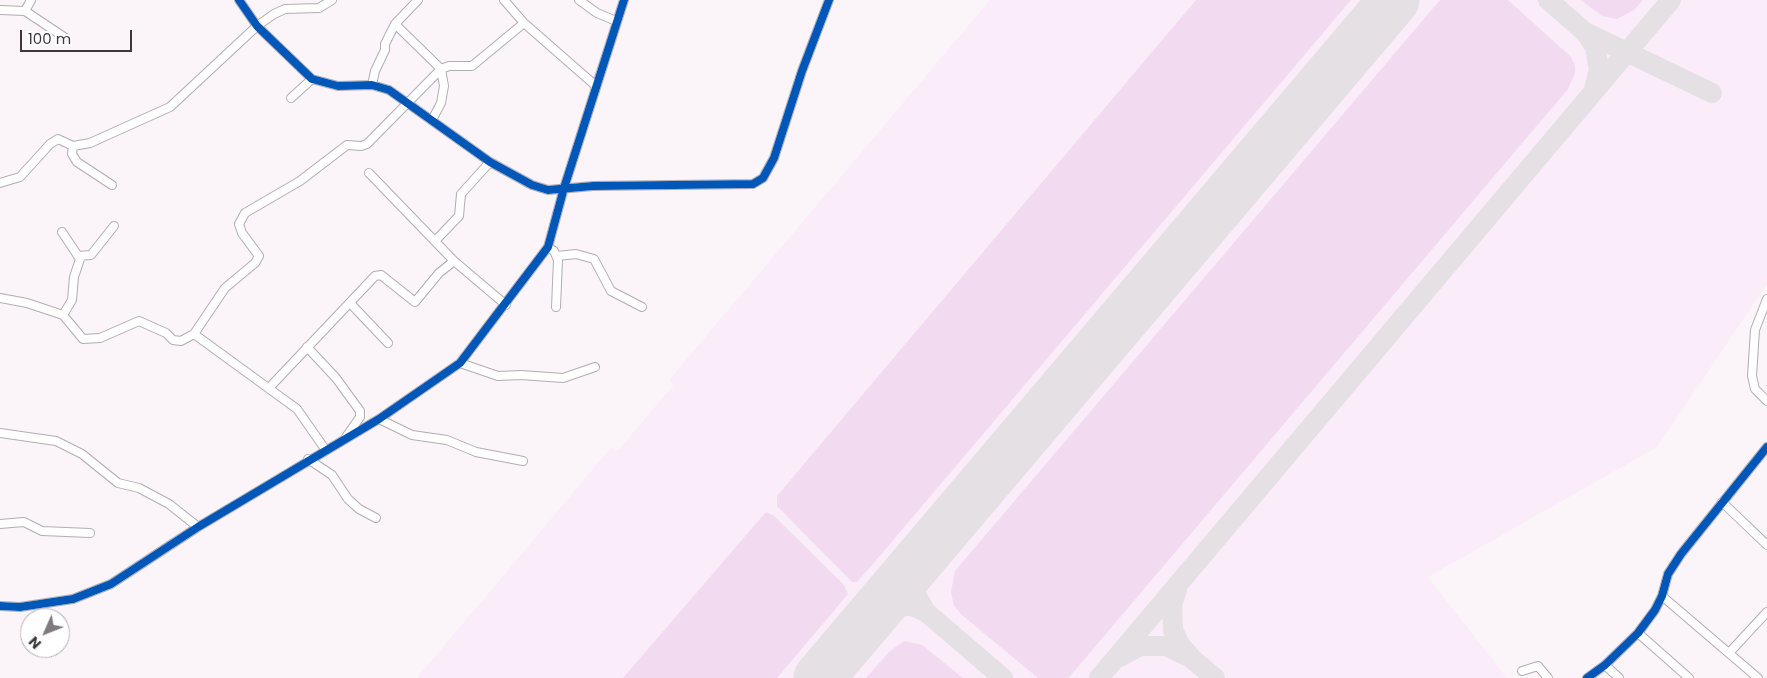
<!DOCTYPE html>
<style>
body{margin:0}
#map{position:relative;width:1767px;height:678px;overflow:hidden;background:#fbf5fa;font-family:Poppins,sans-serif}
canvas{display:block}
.north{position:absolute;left:20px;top:608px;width:50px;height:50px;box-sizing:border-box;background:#fff;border:1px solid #b1afb1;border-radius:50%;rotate:226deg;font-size:14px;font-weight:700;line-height:20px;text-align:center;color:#3c373b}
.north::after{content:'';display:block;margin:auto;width:18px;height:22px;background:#7f7a7e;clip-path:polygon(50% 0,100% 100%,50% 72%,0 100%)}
.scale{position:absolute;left:20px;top:30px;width:112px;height:22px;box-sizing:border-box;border:2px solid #3c373b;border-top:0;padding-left:6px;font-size:15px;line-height:18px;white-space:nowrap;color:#3c373b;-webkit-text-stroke:4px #fff;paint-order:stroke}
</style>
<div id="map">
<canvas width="1767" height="678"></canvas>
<div class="north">N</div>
<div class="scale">100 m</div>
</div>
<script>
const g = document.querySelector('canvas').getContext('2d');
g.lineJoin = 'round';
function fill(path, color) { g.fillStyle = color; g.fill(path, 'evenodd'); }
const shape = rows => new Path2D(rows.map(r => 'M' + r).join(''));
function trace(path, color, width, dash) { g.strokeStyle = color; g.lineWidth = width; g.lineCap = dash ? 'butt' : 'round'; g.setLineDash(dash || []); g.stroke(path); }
fill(shape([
 [990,0,1767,0,1767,284,1657,447,1428,577,1507,678,417,678,610,449,618,450,673,386,670,379]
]), '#faecf8');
fill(shape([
 [1196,0,1351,0,878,558,857,582,852,582,777,506,777,496],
 [1440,0,1508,0,1571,57,1575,66,1575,73,1568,89,1071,675,1068,678,1038,678,962,615,954,606,951,592,955,571],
 [1581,0,1643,0,1634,10,1617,19,1602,16],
 [766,512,773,515,844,585,848,594,777,678,623,678],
 [904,641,922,645,963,678,866,678,889,652]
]), '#f2dbf0');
trace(shape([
 [1548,0,1585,32,1595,47,1599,70,1594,89],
 [1585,32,1712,93],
 [921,558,915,576,915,586,917,597,926,612,1003,678],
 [1177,589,1172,605,1173,630,1180,645,1190,656],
 [867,622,887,608,899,606,912,606,926,612],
 [1120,657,1140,646,1166,646,1191,658,1215,678],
 [1099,678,1671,0]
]), '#e4e0e4', 20);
trace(shape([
 [819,678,1394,0]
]), '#e4e0e4', 51);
const street = shape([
 [239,0,257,26,312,79,338,86,372,85,389,90,490,162,532,185,548,190,593,186,753,184,763,178,774,158,802,71,829,0],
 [504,0,524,23],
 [579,0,597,13,616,21],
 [0,10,25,11,31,0],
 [25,11,64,37],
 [395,24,441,69,444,86,441,103,432,120],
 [372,85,375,71,385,50,385,44,395,24,418,0],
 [291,98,312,79],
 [73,146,72,154,77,162,112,185],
 [369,173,454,261,506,305],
 [0,183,20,177,50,144,58,139,73,146,90,143,170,107,257,26,274,14,285,9,319,8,332,0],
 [62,232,80,259,74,277,72,300,63,315],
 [435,241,459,216,461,194,490,162],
 [548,247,554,251,558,260,556,307],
 [78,256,91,255,114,226],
 [557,256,576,254,594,259,611,291,642,307],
 [0,298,27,303,63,315,83,339,100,338,139,321,166,333,173,340,181,341,194,334],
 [1767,299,1755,330,1752,376,1755,389,1767,401],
 [350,303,388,343],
 [307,347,336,378,360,411,360,417,346,437],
 [460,363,498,376,521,375,563,378,595,367],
 [269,388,375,276,381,275,415,302,439,273,454,261],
 [379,419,412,435,447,440,476,452,523,461],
 [0,433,56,441,82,454,118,483,139,488,169,504,198,527],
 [325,449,297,409,194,334,225,288,255,263,259,256,242,233,239,224,245,213,300,181,347,145,361,146,367,144,441,69,449,66,472,66,524,23,596,86],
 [308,459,332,475,348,499,359,509,376,518],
 [1722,502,1767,545],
 [0,524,24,522,42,531,90,533],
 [1662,596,1758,678],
 [0,606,20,607,73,599,111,584,198,527,379,419,460,363,548,247,564,188,624,0],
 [1638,633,1689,678],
 [1729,653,1767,612],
 [1605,665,1619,678],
 [1522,671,1538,666,1548,678],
 [1587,678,1605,665,1638,633,1655,610,1662,596,1668,574,1681,554,1767,447]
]);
trace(street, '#b2adb1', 10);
trace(street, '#fefefe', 8);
trace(shape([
 [239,0,257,26,312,79,338,86,372,85,389,90,490,162,532,185,548,190,593,186,753,184,763,178,774,158,802,71,829,0],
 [0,606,20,607,73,599,111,584,198,527,379,419,460,363,548,247,564,188,624,0],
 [1587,678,1605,665,1638,633,1655,610,1662,596,1668,574,1681,554,1767,447]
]), '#0057b8', 8);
</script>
